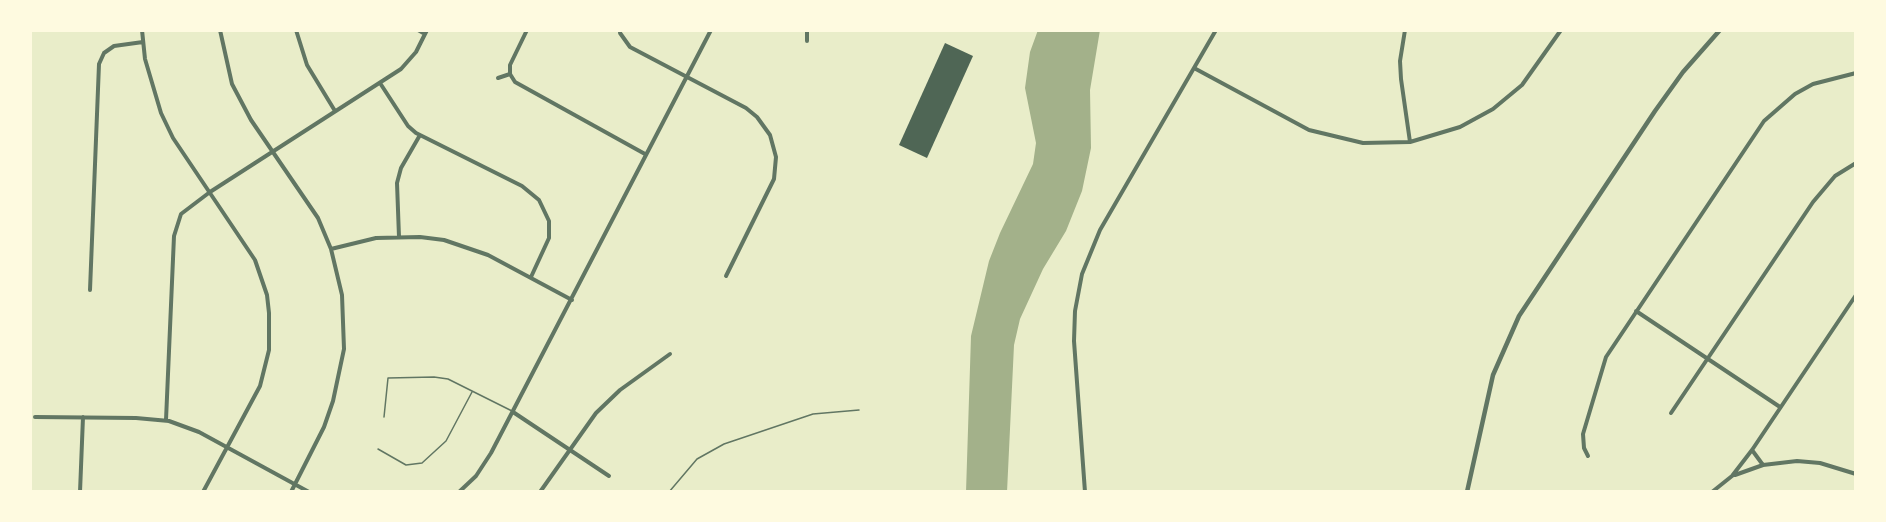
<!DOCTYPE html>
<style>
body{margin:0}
#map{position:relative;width:1886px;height:522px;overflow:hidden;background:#e9edc9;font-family:Figtree,sans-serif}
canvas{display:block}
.frame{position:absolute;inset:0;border:32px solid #fefae0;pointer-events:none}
</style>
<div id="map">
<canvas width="1886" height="522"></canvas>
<div class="frame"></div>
</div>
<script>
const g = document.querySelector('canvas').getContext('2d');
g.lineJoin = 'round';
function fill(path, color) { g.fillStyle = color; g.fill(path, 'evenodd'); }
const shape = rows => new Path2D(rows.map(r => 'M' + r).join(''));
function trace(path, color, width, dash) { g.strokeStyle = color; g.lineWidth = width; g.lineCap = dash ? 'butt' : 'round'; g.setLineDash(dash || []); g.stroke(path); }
fill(shape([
 [1038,30,1100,30,1090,90,1091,148,1082,191,1066,231,1043,269,1020,319,1014,345,1007,492,966,492,971,336,989,261,1000,233,1033,164,1036,143,1025,88,1030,52]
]), '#a3b18a');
fill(shape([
 [945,43,973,56,927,158,899,145]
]), '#4f6655');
trace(shape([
 [384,417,388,378,434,377,448,379,512,411],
 [378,449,406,465,422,463,446,441,472,392],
 [669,492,697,459,724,444,813,414,859,410]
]), '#617663', 1.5);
trace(shape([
 [142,30,145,59,161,113,173,138,255,260,267,295,269,313,269,350,260,386,203,492],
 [220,30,232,84,251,120,318,218,331,249,342,295,344,349,333,401,324,427,291,492],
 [296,30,307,65,335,111],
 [418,30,425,34],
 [527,30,510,65,510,74,515,82,645,154],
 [807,30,807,41],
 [1405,30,1400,61,1401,79,1410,142],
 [620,33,630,47,746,108,757,117,770,135,776,157,774,179,726,276],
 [1194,68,1309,130,1363,143,1410,142,1460,127,1493,109,1522,85,1561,30],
 [498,78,510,74],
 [380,83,408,126,416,133,522,186,539,200,549,221,549,238,531,277],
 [399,237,397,183,401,168,420,135],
 [331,249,376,238,420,237,444,240,488,255,572,300],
 [90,290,99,64,104,53,114,46,143,42],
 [1636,311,1780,407],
 [513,412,609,476],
 [1671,413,1813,202,1835,176,1856,163],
 [35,417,136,418,169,421,199,432,309,492],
 [166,420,174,236,181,214,210,192,401,69,416,52,427,30],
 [1752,450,1763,465],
 [1588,456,1584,448,1583,434,1606,357,1764,121,1795,94,1813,84,1856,73],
 [1735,475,1763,465,1797,461,1820,463,1856,474],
 [80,492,83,417],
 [459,492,476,476,491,453,711,30],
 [540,492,596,413,620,390,670,354],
 [1085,492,1074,341,1075,311,1082,274,1100,230,1216,30],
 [1712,492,1732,476,1752,450,1856,295]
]), '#617663', 4);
trace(shape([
 [1467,492,1493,375,1519,316,1655,111,1683,72,1720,30]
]), '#617663', 4.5);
</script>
